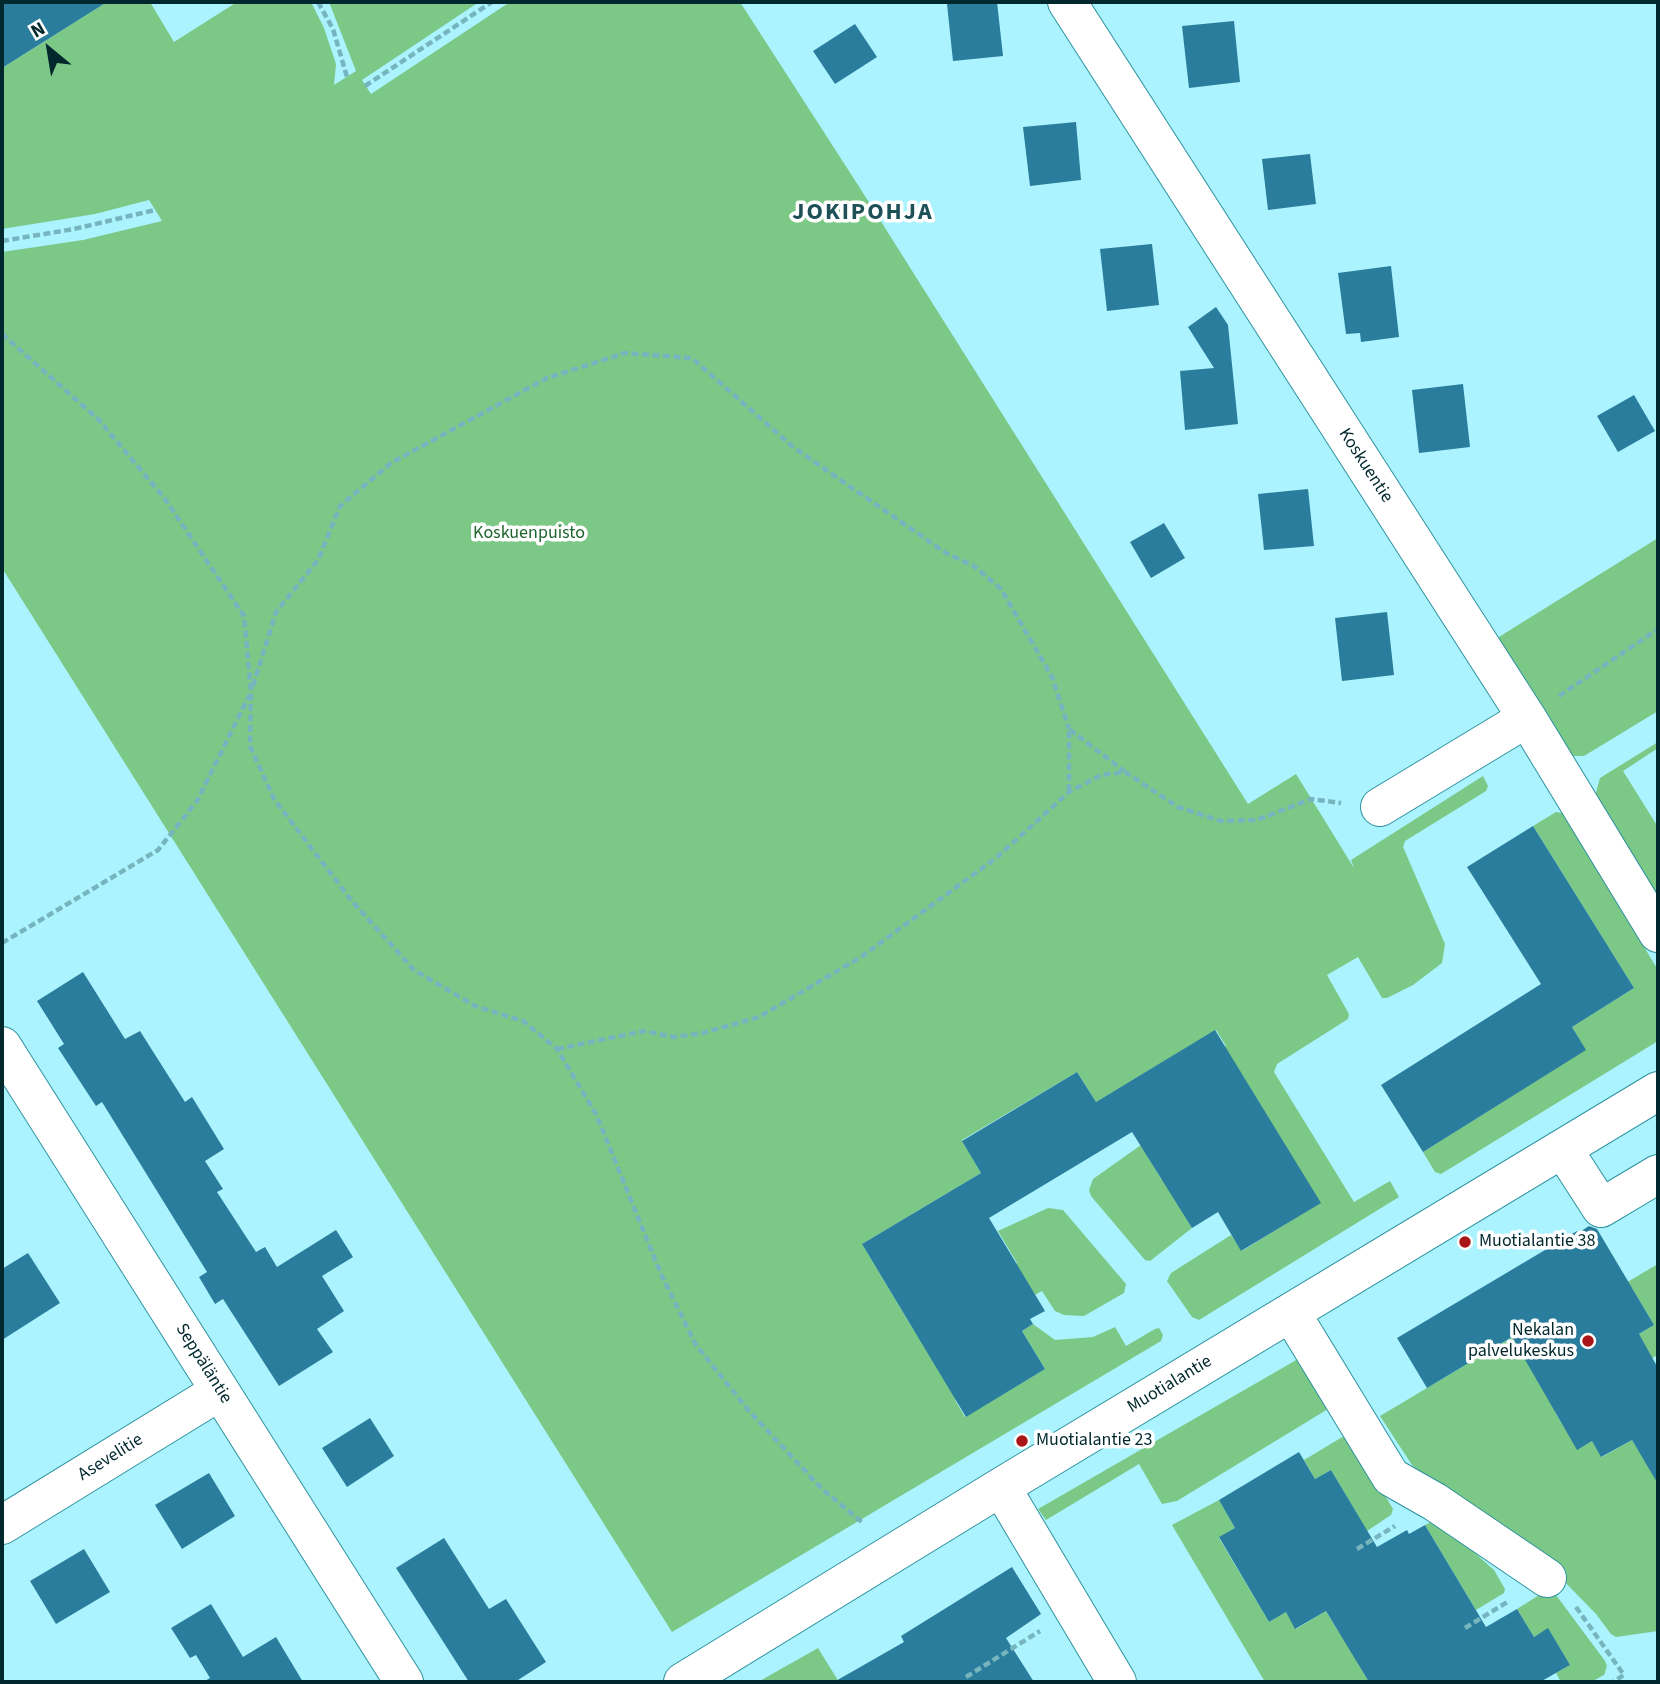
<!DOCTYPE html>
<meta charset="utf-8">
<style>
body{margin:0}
#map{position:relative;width:1660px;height:1684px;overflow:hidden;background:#abf3fe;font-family:"Source Sans 3",sans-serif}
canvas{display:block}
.frame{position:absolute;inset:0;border:4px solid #00282d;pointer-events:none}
.north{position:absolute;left:14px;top:14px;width:70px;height:70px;-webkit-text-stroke:5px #fff;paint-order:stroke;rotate:330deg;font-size:19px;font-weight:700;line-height:28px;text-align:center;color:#00282d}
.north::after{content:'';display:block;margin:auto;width:24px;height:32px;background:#00282d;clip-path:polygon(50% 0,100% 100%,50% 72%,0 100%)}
</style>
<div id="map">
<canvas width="1660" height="1684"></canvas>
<div class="frame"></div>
<div class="north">N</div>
</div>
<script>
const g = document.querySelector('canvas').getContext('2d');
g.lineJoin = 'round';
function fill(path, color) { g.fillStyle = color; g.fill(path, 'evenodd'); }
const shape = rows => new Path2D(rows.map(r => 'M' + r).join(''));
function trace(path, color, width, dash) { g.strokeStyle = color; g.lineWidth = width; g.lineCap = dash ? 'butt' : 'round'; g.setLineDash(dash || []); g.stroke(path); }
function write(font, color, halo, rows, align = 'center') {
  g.font = font + ' "Source Sans 3",sans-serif'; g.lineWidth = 7; g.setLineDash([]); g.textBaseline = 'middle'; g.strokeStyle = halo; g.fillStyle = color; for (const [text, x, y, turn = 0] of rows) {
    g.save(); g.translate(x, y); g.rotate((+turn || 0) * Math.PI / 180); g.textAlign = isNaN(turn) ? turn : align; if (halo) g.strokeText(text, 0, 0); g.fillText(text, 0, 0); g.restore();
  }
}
fill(shape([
 [107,2,150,2,174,42,237,2,311,2,324,28,336,64,334,85,356,71,329,2,479,2,362,80,371,94,510,2,740,2,858,185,1248,804,1296,774,1354,868,1351,860,1483,776,1488,786,1486,791,1405,841,1403,847,1445,944,1442,963,1413,985,1387,998,1382,998,1358,957,1327,975,1349,1014,1348,1019,1277,1064,1274,1072,1354,1202,1390,1181,1399,1197,1199,1320,1192,1317,1167,1281,1171,1273,1231,1235,1242,1251,1320,1203,1243,1076,1212,1054,1226,1046,1216,1030,1096,1102,1077,1072,962,1140,981,1173,862,1244,913,1329,970,1391,955,1400,965,1417,1045,1369,1022,1331,1033,1324,1055,1340,1093,1337,1115,1327,1126,1346,1155,1329,1159,1328,1163,1335,1161,1341,672,1632,2,568,2,252,83,240,162,221,149,200,95,214,2,229,2,68],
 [1658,538,1658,711,1584,756,1571,756,1494,640],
 [1658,742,1658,748,1623,771,1658,827,1658,899,1595,796,1600,778],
 [1556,812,1563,813,1658,970,1658,1041,1441,1174,1435,1172,1423,1152,1585,1050,1572,1027,1634,988,1533,826],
 [1141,1145,1161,1179,1177,1170,1181,1209,1192,1228,1150,1261,1145,1260,1091,1196,1089,1190,1093,1179],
 [1048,1208,1063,1210,1126,1284,1124,1293,1084,1316,1064,1315,1055,1311,1042,1291,1020,1303,1002,1273,1017,1263,998,1231],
 [1658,1264,1658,1355,1652,1358,1638,1335,1654,1325,1632,1288,1612,1291],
 [1526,1329,1569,1402,1555,1412,1577,1449,1592,1441,1602,1457,1632,1440,1644,1460,1658,1451,1658,1631,1616,1637,1611,1634,1596,1614,1558,1575,1427,1479,1412,1465,1380,1416],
 [1298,1359,1328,1409,1177,1501,1162,1504,1139,1464,1046,1520,1038,1509],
 [1344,1436,1350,1436,1393,1509,1391,1515,1367,1531,1331,1470,1315,1479,1304,1460],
 [1219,1500,1235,1528,1219,1538,1269,1622,1286,1612,1296,1629,1326,1611,1338,1631,1353,1622,1371,1653,1357,1662,1369,1682,1265,1682,1172,1525],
 [1434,1520,1439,1521,1494,1570,1505,1589,1504,1593,1476,1610,1425,1525],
 [1544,1592,1556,1595,1605,1661,1607,1666,1604,1675,1591,1682,1561,1682,1556,1673,1570,1665,1548,1629,1534,1637,1517,1609],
 [818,1648,839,1682,758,1682]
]), '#7cc887');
fill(shape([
 [2,2,107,2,2,68],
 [970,2,997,2,1003,56,953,61,947,4],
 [1234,21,1240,82,1189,88,1182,26],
 [855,24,877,57,835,84,813,51],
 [1076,122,1081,180,1030,186,1023,127],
 [1310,154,1316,204,1268,210,1262,159],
 [1152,244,1159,305,1107,311,1100,249],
 [1391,266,1399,337,1361,342,1360,333,1346,334,1338,273],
 [1216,307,1228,325,1238,424,1185,430,1180,371,1214,368,1188,327],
 [1463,384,1470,447,1419,453,1412,390],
 [1634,395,1655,431,1618,452,1597,416],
 [1308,489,1314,546,1264,550,1258,494],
 [1164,523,1185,558,1151,578,1130,542],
 [1387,612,1394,675,1342,681,1335,618],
 [1533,826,1634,988,1572,1027,1586,1050,1423,1152,1381,1085,1541,984,1467,867],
 [83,972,125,1039,140,1031,185,1102,192,1097,224,1149,205,1161,223,1189,217,1192,256,1252,265,1247,277,1267,336,1230,353,1257,322,1276,344,1311,317,1329,333,1352,279,1386,223,1299,215,1304,199,1277,207,1272,102,1102,96,1106,58,1048,64,1044,37,1001],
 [1215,1030,1321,1203,1241,1251,1218,1212,1192,1228,1132,1132,989,1218,1045,1311,1030,1319,1033,1324,1022,1331,1045,1369,966,1417,862,1244,981,1173,962,1141,1077,1072,1096,1102],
 [1589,1226,1597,1229,1654,1325,1639,1334,1658,1368,1658,1484,1632,1440,1601,1457,1592,1441,1577,1450,1512,1337,1427,1388,1397,1338,1577,1231,1578,1233],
 [28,1253,60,1303,2,1340,2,1269],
 [370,1418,394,1456,347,1487,322,1448],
 [1299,1452,1315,1479,1331,1470,1377,1547,1407,1530,1409,1534,1425,1525,1486,1627,1517,1609,1534,1637,1548,1628,1570,1665,1540,1682,1369,1682,1326,1611,1295,1629,1286,1612,1269,1622,1219,1537,1235,1528,1219,1500],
 [209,1473,235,1516,182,1549,155,1505],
 [444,1538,489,1609,506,1599,546,1662,515,1682,469,1682,396,1568],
 [84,1549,110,1592,56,1624,30,1581],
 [1012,1567,1041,1614,1006,1638,1034,1682,834,1682,904,1642,901,1636],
 [211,1604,243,1657,276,1637,303,1682,203,1682,210,1678,196,1655,190,1658,171,1628]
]), '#2a7d9c');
const minor = shape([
 [1067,2,1527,718,1658,933],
 [1380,807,1527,718],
 [2,1046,404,1682],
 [1563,1149,1601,1208,1658,1174],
 [1291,1313,1391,1477,1435,1502,1547,1578],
 [1001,1487,1117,1682],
 [2,1525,220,1391],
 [683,1682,1001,1487,1658,1091]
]);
trace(minor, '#2d929f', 40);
trace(shape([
 [318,2,333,29,347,77],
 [365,86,492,2],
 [2,241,74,229,155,210],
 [2,334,99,420,165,499,244,616,251,691,250,746,274,799,351,900,414,970,475,1006,523,1021,557,1049,596,1114,661,1274,696,1345,749,1411,822,1489,863,1523],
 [253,686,276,612,318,560,340,506,391,463,547,378,625,353,692,358,793,447,946,553,974,566,1001,589,1052,677,1069,729],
 [1559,696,1658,629],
 [1069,791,1069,729,1124,771],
 [2,943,158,850,197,801,250,694],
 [557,1049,644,1031,674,1037,703,1033,759,1017,861,957,996,858,1069,792,1101,775,1125,772,1178,807,1221,821,1257,820,1311,799,1341,803],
 [1657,1367,1658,1366],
 [1357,1549,1395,1526],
 [1576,1607,1624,1675,1613,1682],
 [1465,1628,1509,1601],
 [966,1677,1040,1631]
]), '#77b5be', 4.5, [7, 3.5]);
trace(minor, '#fff', 38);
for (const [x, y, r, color] of [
 [1465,1242,7,"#aa1617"],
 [1588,1341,7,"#aa1617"],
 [1022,1441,7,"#aa1617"]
]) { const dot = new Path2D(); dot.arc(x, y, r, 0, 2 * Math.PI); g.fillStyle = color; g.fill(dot); trace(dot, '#fff', 2.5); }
write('18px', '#00282d', '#fff', [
 ["Koskuentie",1365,466,57],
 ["Seppäläntie",203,1364,58],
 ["Muotialantie",1170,1385,-31],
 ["Asevelitie",111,1458,-32]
]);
write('18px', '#1f652e', '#fff', [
 ["Koskuenpuisto",529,534]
]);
write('18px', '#00282d', '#fff', [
 ["Muotialantie 38",1479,1242],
 ["Nekalan",1574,1331,"right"],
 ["palvelukeskus",1574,1352,"right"],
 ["Muotialantie 23",1036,1441]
], 'left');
g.letterSpacing = '2px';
write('bold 24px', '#1d5057', '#fff', [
 ["JOKIPOHJA",863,214]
]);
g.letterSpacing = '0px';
</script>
